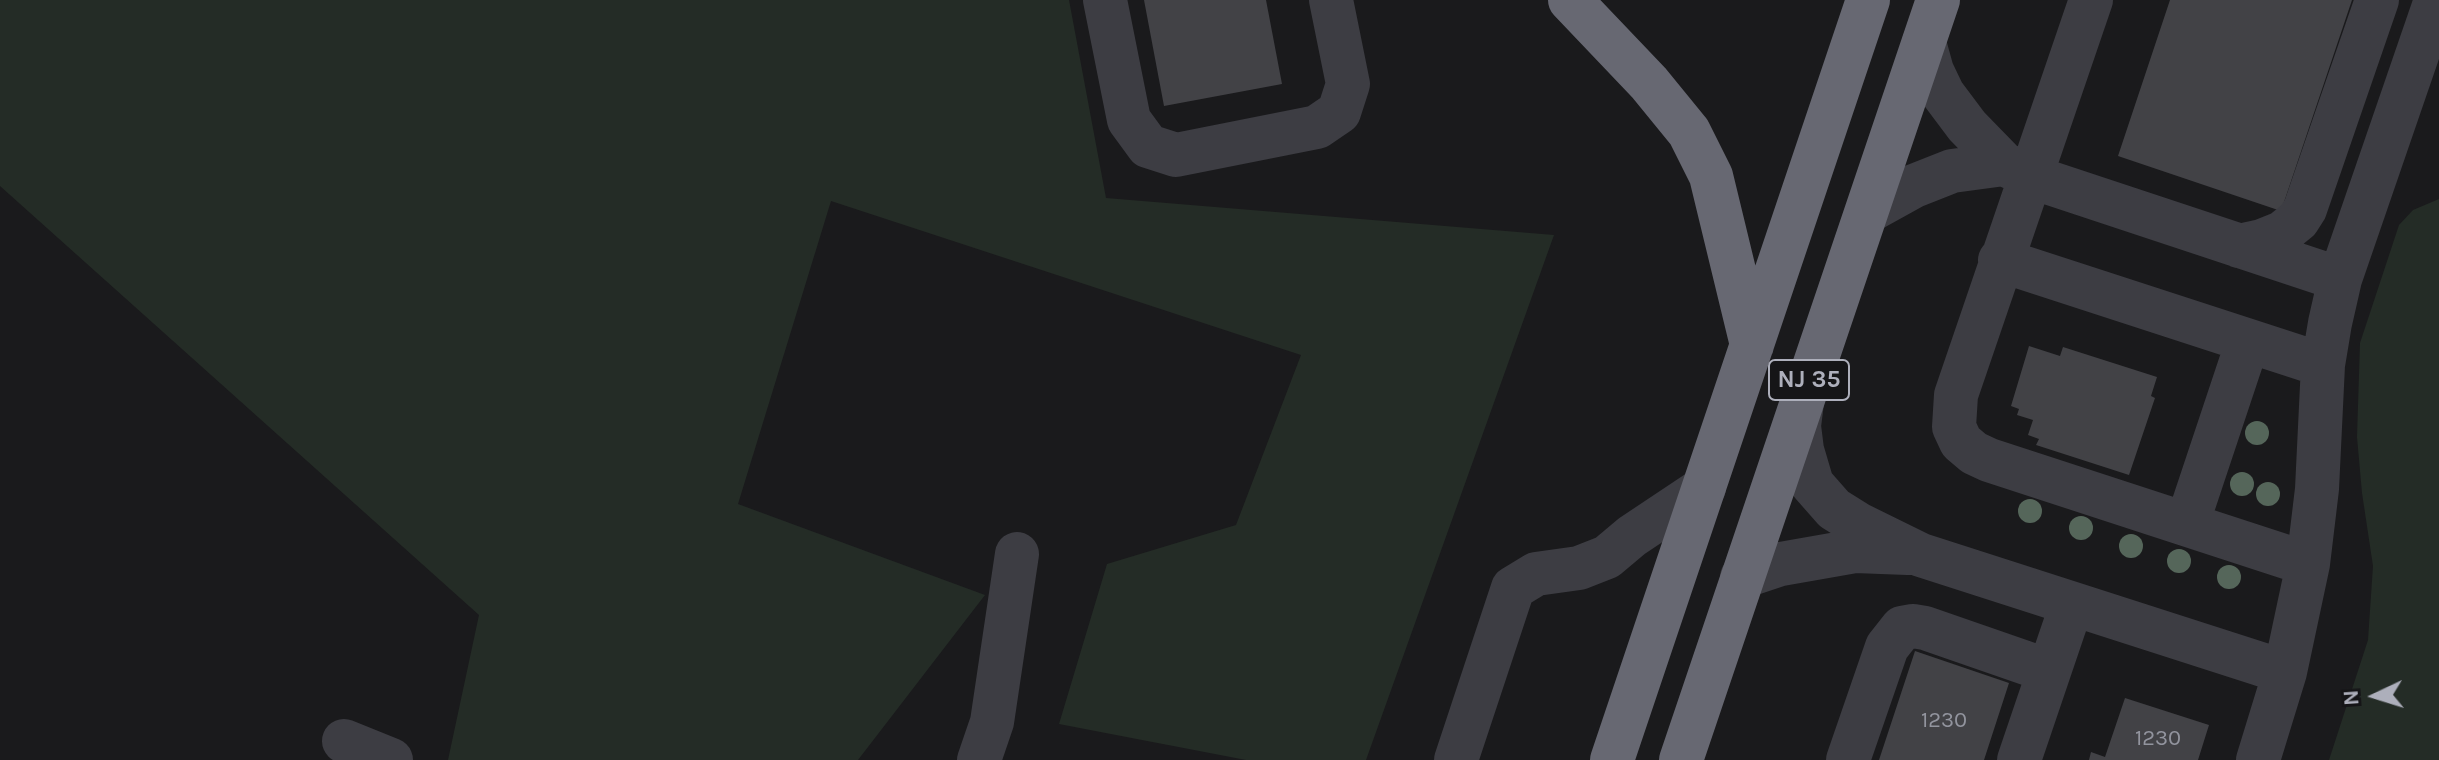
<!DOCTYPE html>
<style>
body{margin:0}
#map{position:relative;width:2439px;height:760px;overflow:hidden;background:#1a1a1c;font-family:Karla,sans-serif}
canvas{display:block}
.north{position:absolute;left:2335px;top:656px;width:80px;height:80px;-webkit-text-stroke:6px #151517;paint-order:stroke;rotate:266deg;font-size:22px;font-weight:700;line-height:32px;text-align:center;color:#adafbb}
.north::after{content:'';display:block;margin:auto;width:28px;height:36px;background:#adafbb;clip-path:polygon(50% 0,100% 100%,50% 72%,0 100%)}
</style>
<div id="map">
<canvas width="2439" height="760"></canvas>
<div class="north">N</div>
</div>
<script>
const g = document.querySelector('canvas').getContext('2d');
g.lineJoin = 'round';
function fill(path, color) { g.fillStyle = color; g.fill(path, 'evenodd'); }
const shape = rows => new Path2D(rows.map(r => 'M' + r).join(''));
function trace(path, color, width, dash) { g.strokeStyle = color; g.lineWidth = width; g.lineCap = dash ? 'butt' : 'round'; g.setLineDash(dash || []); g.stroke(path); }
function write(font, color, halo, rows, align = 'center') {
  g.font = font + ' Karla,sans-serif'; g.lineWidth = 6; g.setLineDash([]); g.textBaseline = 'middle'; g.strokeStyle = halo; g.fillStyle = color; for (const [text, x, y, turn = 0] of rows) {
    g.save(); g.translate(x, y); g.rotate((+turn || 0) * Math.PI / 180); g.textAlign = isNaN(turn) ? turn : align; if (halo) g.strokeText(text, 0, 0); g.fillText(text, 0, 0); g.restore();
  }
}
fill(shape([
 [0,0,1069,0,1106,198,1554,235,1366,760,1246,760,1059,724,1107,564,1236,525,1301,355,831,201,738,504,985,595,858,760,448,760,479,615,0,186],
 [2439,199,2439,760,2329,760,2368,640,2373,566,2362,493,2357,437,2360,343,2399,225,2413,210]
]), '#242c26');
fill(shape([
 [1144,0,1266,0,1282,84,1164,106],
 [2170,0,2352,0,2281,211,2118,156],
 [2029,346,2060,356,2063,347,2157,377,2151,396,2155,398,2129,475,2036,445,2039,439,2028,435,2033,420,2017,415,2019,409,2011,406],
 [1915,651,2009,683,1984,760,1879,760],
 [2125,698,2209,725,2198,760,2089,760,2091,752,2105,757]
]), '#424246');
trace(shape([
 [1105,0,1129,120,1148,146,1176,155,1317,127,1339,112,1348,84,1331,0],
 [2091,0,1956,395,1954,427,1961,442,1974,453,1989,460,2308,564],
 [1924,42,1932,71,1943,94,1967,126,2004,164,2029,176,2340,279],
 [1867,212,1914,186,1952,171,2004,164],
 [2239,246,2262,241,2282,233,2298,220,2305,209,2377,0],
 [2000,260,2323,365],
 [1802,402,1799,426,1802,450,1812,484,1834,509,1858,524,1921,555,2285,672],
 [2187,524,2248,341],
 [1742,577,1781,564,1855,551,1908,553],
 [344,741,391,760],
 [979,760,992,722,1017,554],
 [1456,760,1513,588,1536,574,1579,568,1607,557,1632,536,1704,488],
 [1848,760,1887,647,1902,628,1913,626,1925,628,2049,671],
 [2019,760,2072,604],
 [2258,760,2285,672,2308,564,2317,489,2323,365,2330,323,2340,279,2436,0]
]), '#3d3d43', 44);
trace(shape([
 [1570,0,1649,83,1689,132,1711,176,1752,345],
 [1612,760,1868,0],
 [1681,760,1938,0]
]), '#676872', 44);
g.fillStyle = '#55665a';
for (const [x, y] of [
 [2257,433],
 [2242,484],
 [2268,494],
 [2030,511],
 [2081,528],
 [2131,546],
 [2179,561],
 [2229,577]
]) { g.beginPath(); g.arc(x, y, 12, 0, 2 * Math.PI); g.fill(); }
write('22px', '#92949e', null, [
 ["1230",1944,721],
 ["1230",2158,739]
]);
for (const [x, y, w] of [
 [1809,380,80]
]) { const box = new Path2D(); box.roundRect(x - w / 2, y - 20, w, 40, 6); g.fillStyle = '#151517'; g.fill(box); trace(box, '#adafbb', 2); }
write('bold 24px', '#adafbb', null, [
 ["NJ 35",1809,380]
]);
</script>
